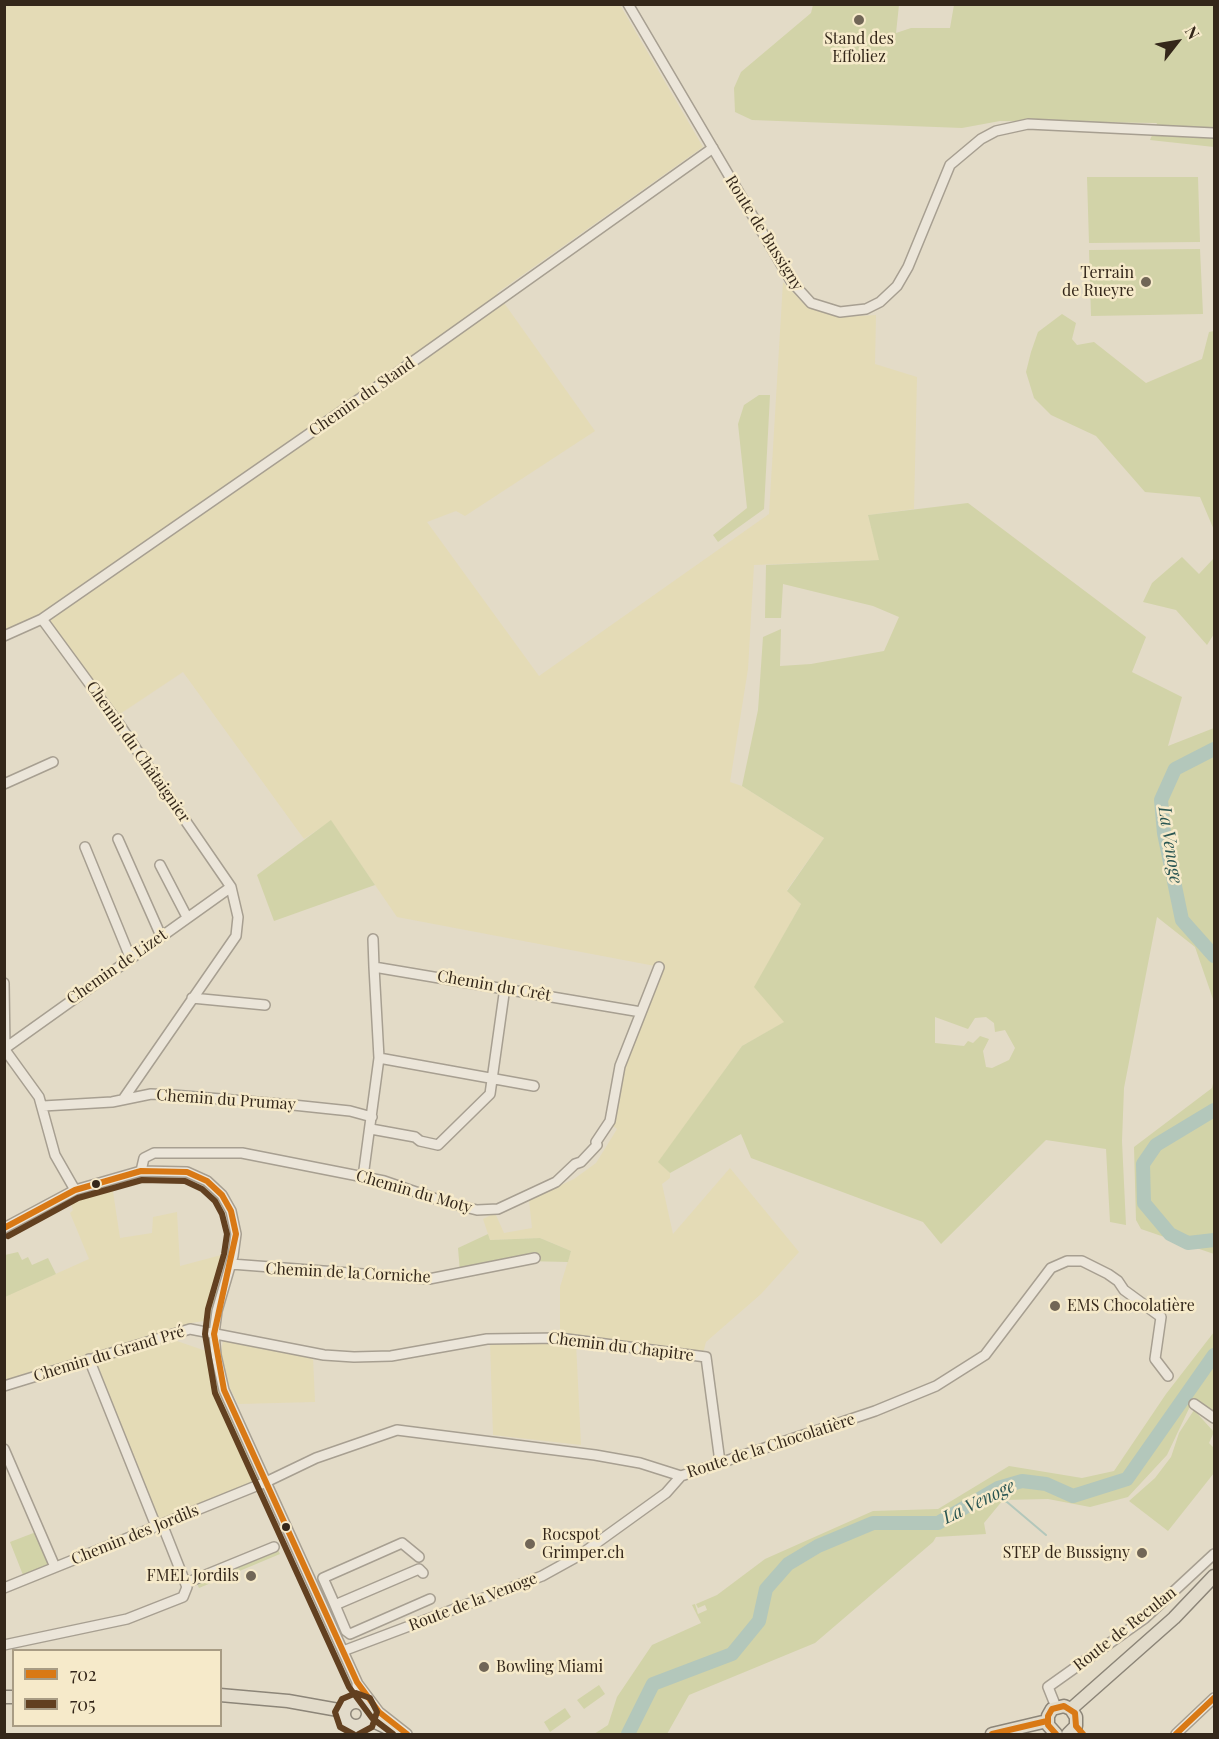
<!DOCTYPE html>
<meta charset="utf-8">
<style>
body{margin:0}
#map{position:relative;width:1219px;height:1739px;overflow:hidden;background:#e3dbc7;font-family:"Playfair Display",serif}
canvas{display:block}
.frame{position:absolute;inset:0;border:6px solid #34271a;pointer-events:none}
.legend{position:absolute;left:12px;top:1649px;width:210px;height:78px;box-sizing:border-box;background:#f6eaca;border:2px solid #a89c84;margin:0;padding:8px 10px;list-style:none;font-size:18px;color:#34271a}
.legend li{display:flex;align-items:center;gap:12px;height:30px}
.legend b{width:30px;border:2px solid #a89c84}
.north{position:absolute;left:1147px;top:12px;width:60px;height:60px;-webkit-text-stroke:4px #f6eaca;paint-order:stroke;rotate:59deg;font-size:16px;font-weight:700;line-height:24px;text-align:center;color:#34271a}
.north::after{content:'';display:block;margin:auto;width:21px;height:27px;background:#34271a;clip-path:polygon(50% 0,100% 100%,50% 72%,0 100%)}
</style>
<div id="map">
<canvas width="1219" height="1739"></canvas>
<div class="frame"></div>
<ul class="legend">
<li><b style="height:8px;background:#d97915"></b>702</li>
<li><b style="height:8px;background:#624020"></b>705</li>
</ul>
<div class="north">N</div>
</div>
<script>
const g = document.querySelector('canvas').getContext('2d');
g.lineJoin = 'round';
function fill(path, color) { g.fillStyle = color; g.fill(path, 'evenodd'); }
const shape = rows => new Path2D(rows.map(r => 'M' + r).join(''));
function trace(path, color, width, dash) { g.strokeStyle = color; g.lineWidth = width; g.lineCap = dash ? 'butt' : 'round'; g.setLineDash(dash || []); g.stroke(path); }
function write(font, color, halo, rows, align = 'center') {
  g.font = font + ' "Playfair Display",serif'; g.lineWidth = 5; g.setLineDash([]); g.textBaseline = 'middle'; g.strokeStyle = halo; g.fillStyle = color; for (const [text, x, y, turn = 0] of rows) {
    g.save(); g.translate(x, y); g.rotate((+turn || 0) * Math.PI / 180); g.textAlign = isNaN(turn) ? turn : align; if (halo) g.strokeText(text, 0, 0); g.fillText(text, 0, 0); g.restore();
  }
}
fill(shape([
 [4,5,620,5,703,147,497,293,595,431,465,516,456,511,427,522,539,676,769,514,783,282,807,307,840,317,876,315,875,364,917,377,914,509,868,515,880,560,754,565,748,669,730,782,742,786,824,838,787,890,801,904,755,987,785,1022,742,1046,659,1162,670,1173,670,1178,662,1184,673,1234,730,1168,799,1252,761,1294,706,1342,703,1353,560,1336,560,1287,571,1251,540,1238,490,1240,483,1219,495,1213,504,1233,532,1228,529,1200,574,1179,596,1163,617,1129,605,1120,615,1066,655,966,397,917,331,821,304,839,183,672,114,718,46,614,5,633],
 [112,1185,120,1238,152,1233,153,1217,177,1212,180,1266,225,1254,210,1320,191,1323,5,1380,4,1297,89,1259,70,1213,73,1210,69,1199],
 [171,1339,209,1352,218,1388,261,1479,157,1521,92,1362],
 [223,1341,313,1357,315,1402,238,1404,230,1388,221,1353],
 [490,1342,576,1343,581,1445,493,1435]
]), '#e4dbb6');
fill(shape([
 [813,5,899,5,896,33,911,28,950,28,954,5,1214,5,1214,147,1150,140,1157,123,1000,121,962,128,752,120,735,112,734,88,741,72,811,13],
 [1087,177,1198,177,1200,242,1089,243],
 [1200,249,1203,314,1091,316,1089,250],
 [1062,314,1076,323,1072,339,1077,345,1094,342,1146,383,1202,359,1209,332,1214,331,1214,530,1200,497,1145,492,1096,436,1051,415,1034,398,1026,372,1031,352,1038,332],
 [759,395,770,395,764,509,718,542,713,535,747,508,738,424,744,405],
 [968,503,1146,637,1132,672,1182,697,1168,746,1214,728,1214,1002,1195,947,1157,917,1124,1088,1122,1141,1126,1225,1110,1222,1106,1149,1046,1140,941,1244,923,1222,751,1158,741,1134,670,1173,658,1162,742,1046,784,1022,754,987,801,904,787,891,824,838,742,786,758,710,763,637,781,629,780,666,811,664,884,651,899,617,873,606,783,584,781,618,765,618,766,565,879,560,868,515],
 [935,1017,968,1029,975,1018,986,1017,994,1023,995,1032,1005,1030,1015,1048,1009,1060,992,1068,986,1067,983,1051,989,1039,980,1036,973,1043,968,1041,964,1046,935,1043],
 [1182,557,1199,574,1214,558,1214,634,1207,645,1176,610,1143,602,1152,583],
 [331,820,375,885,274,921,257,875],
 [1214,1079,1214,1254,1141,1229,1136,1220,1134,1147,1212,1088],
 [488,1234,490,1240,540,1238,571,1251,568,1262,525,1261,460,1272,458,1248],
 [18,1252,22,1260,28,1257,32,1265,48,1258,56,1274,5,1297,5,1255],
 [1214,1332,1214,1413,1193,1400,1167,1455,1128,1497,1090,1507,1048,1499,1003,1500,984,1523,986,1534,936,1537,933,1542,815,1643,689,1695,667,1734,594,1734,608,1725,617,1697,652,1645,701,1623,692,1605,695,1604,698,1614,707,1610,705,1605,698,1608,696,1604,717,1595,765,1559,873,1511,938,1509,1009,1466,1082,1478,1114,1471,1166,1394],
 [1194,1410,1214,1432,1209,1443,1214,1448,1214,1473,1168,1531,1129,1501,1155,1478,1171,1457,1179,1433],
 [36,1532,49,1561,47,1565,23,1575,10,1542],
 [276,1546,280,1554,199,1588,195,1579],
 [599,1685,605,1694,584,1709,577,1700],
 [565,1708,571,1717,550,1732,544,1722]
]), '#d2d3a8');
trace(shape([
 [990,1493,1007,1502,1046,1535]
]), '#b3c7bb', 2);
trace(shape([
 [1214,749,1175,769,1161,800,1164,833,1182,920,1214,956],
 [1214,1110,1156,1145,1143,1164,1144,1203,1170,1234,1188,1243,1214,1240],
 [628,1734,653,1684,732,1654,759,1621,766,1589,788,1564,818,1546,873,1523,938,1523,998,1488,1022,1481,1046,1484,1073,1496,1127,1479,1214,1355]
]), '#b3c7bb', 14);
const minor = shape([
 [628,4,791,281,811,303,840,312,866,309,880,302,897,286,908,267,950,165,981,139,996,131,1028,124,1214,133],
 [42,619,119,724,231,887,238,917,236,936,124,1098],
 [4,636,42,619,394,375,713,148],
 [4,784,53,762],
 [118,839,161,936],
 [85,847,130,957],
 [160,865,187,917],
 [373,939,374,967,641,1012],
 [4,983,5,1050,39,1097,55,1155,75,1190],
 [192,998,265,1005],
 [4,1049,231,887],
 [379,1058,534,1086],
 [43,1106,112,1102,151,1094,173,1095,293,1105,350,1111,372,1117],
 [371,1129,415,1137,420,1141,438,1145,490,1094,505,987],
 [141,1171,144,1158,154,1153,242,1153,384,1181,445,1202,477,1210,498,1209,556,1182,575,1164,581,1162,597,1145,596,1142,610,1121,620,1066,659,967],
 [363,1177,379,1058,374,967],
 [4,1228,75,1190,141,1171,187,1172,207,1181,222,1195,231,1211,236,1234,233,1256,217,1311,214,1334,216,1355,224,1390,357,1682,358,1702],
 [231,1264,429,1279,535,1258],
 [89,1359,156,1526],
 [4,1386,190,1329,324,1355,354,1357,391,1356,487,1339,559,1338,706,1357,720,1462],
 [1194,1404,1214,1418],
 [4,1449,55,1567],
 [423,1573,419,1569,335,1605,346,1631,350,1634,430,1599],
 [186,1583,274,1547],
 [4,1588,266,1482,316,1458,397,1430,595,1455,640,1463,681,1476,875,1411,936,1386,985,1355,1051,1268,1067,1261,1082,1261,1108,1274,1118,1281,1124,1290,1161,1317,1155,1359,1168,1376],
 [335,1605,323,1578,402,1543,419,1557],
 [4,1645,127,1619,183,1597,187,1587,162,1524],
 [343,1651,542,1576,580,1555,666,1493,681,1476],
 [358,1684,379,1712,407,1734],
 [1056,1707,1048,1687,1145,1618,1214,1554],
 [1176,1734,1214,1698]
]);
const major = shape([
 [220,1695,288,1701,344,1711],
 [4,1697,14,1697],
 '344 1714a12 12 0 1 1 24 0a12 12 0 1 1-24 0Z',
 [1071,1709,1174,1618,1214,1576],
 [367,1718,400,1734],
 [992,1734,1047,1721],
 [1056,1734,1048,1725,1048,1716,1052,1709,1064,1706,1071,1709,1076,1717,1076,1726,1068,1734]
]);
trace(minor, '#a79f91', 12);
trace(major, '#8c8578', 15);
trace(minor, '#ebe5d9', 9);
trace(major, '#e2dbca', 12);
trace(shape([
 [4,1228,75,1190,141,1171,187,1172,207,1181,222,1195,231,1211,236,1234,214,1334,224,1390,357,1682,379,1712,407,1734],
 [992,1734,1047,1721],
 [1056,1734,1048,1725,1048,1716,1052,1709,1064,1706,1075,1713,1076,1726,1083,1734],
 [1176,1734,1214,1698]
]), '#d97915', 6);
trace(shape([
 [8,1236,78,1198,142,1180,185,1181,202,1189,215,1201,222,1214,227,1234,224,1254,208,1309,205,1334,215,1393,349,1687,372,1718,393,1734],
 [353,1734,340,1727,335,1712,342,1699,356,1693,370,1698,377,1712,372,1727,359,1734]
]), '#624020', 6);
for (const [x, y, r, color] of [
 [859,20,6,"#716657"],
 [1146,282,6,"#716657"],
 [96,1184,5,"#34271a"],
 [1055,1306,6,"#716657"],
 [286,1527,5,"#34271a"],
 [530,1544,6,"#716657"],
 [1142,1553,6,"#716657"],
 [251,1576,6,"#716657"],
 [484,1667,6,"#716657"]
]) { const dot = new Path2D(); dot.arc(x, y, r, 0, 2 * Math.PI); g.fillStyle = color; g.fill(dot); trace(dot, '#f6eaca', 2); }
write('16px', '#34271a', '#f6eaca', [
 ["Stand des",859,39,"center"],
 ["Effoliez",859,57,"center"],
 ["Terrain",1134,273],
 ["de Rueyre",1134,291],
 ["EMS Chocolatière",1067,1306,"left"],
 ["Rocspot",542,1535,"left"],
 ["Grimper.ch",542,1553,"left"],
 ["STEP de Bussigny",1130,1553],
 ["FMEL Jordils",239,1576],
 ["Bowling Miami",496,1667,"left"]
], 'right');
write('16px', '#34271a', '#f6eaca', [
 ["Route de Bussigny",764,233,58],
 ["Chemin du Stand",362,397,-35],
 ["Chemin du Châtaignier",138,752,55],
 ["Chemin de Lizet",117,967,-35],
 ["Chemin du Crêt",494,986,10],
 ["Chemin du Prumay",226,1100,4],
 ["Chemin du Moty",414,1192,16],
 ["Chemin de la Corniche",348,1273,3],
 ["Chemin du Chapitre",621,1347,7],
 ["Chemin du Grand Pré",109,1354,-17],
 ["Route de la Chocolatière",771,1446,-18],
 ["Chemin des Jordils",135,1535,-22],
 ["Route de la Venoge",473,1602,-21],
 ["Route de Reculan",1125,1629,-38]
]);
write('italic 18px', '#295552', '#f6eaca', [
 ["La Venoge",1170,845,81],
 ["La Venoge",979,1502,-26]
]);
</script>
